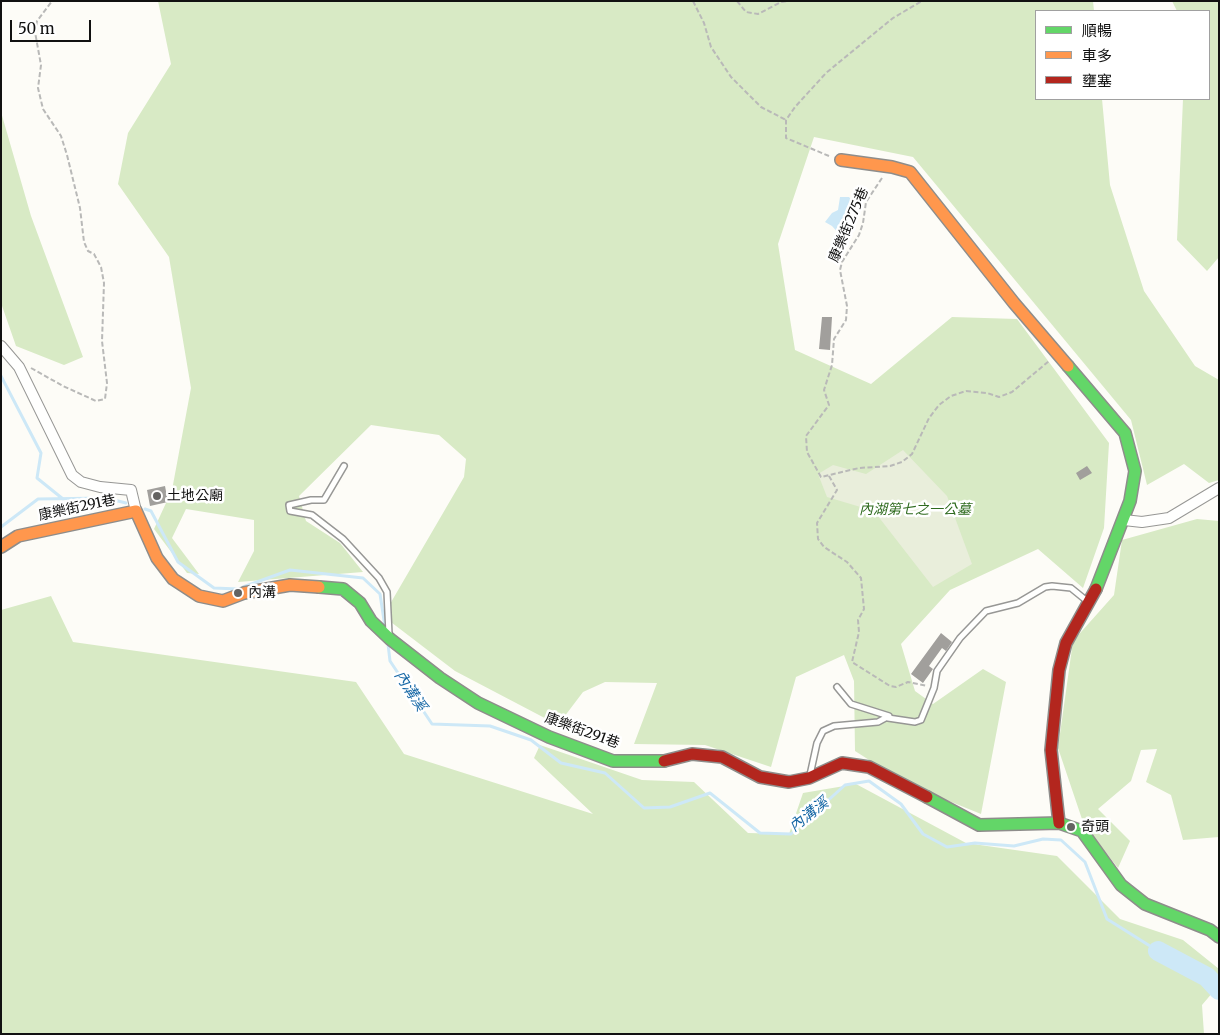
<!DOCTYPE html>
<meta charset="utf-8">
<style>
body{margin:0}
#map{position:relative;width:1220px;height:1035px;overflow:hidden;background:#fdfcf7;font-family:Merriweather,"Noto Sans TC",serif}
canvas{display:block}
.frame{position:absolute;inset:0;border:2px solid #111;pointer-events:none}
.legend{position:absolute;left:1035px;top:10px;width:175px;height:90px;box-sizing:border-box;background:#fff;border:1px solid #a0a0a0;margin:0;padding:6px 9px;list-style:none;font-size:15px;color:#111}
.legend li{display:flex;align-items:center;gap:10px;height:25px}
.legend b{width:25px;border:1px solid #a0a0a0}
.scale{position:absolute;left:10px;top:20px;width:81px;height:22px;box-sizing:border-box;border:2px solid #111;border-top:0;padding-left:6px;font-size:15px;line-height:18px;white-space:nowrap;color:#111;-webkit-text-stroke:4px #fff;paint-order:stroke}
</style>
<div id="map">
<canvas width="1220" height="1035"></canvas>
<div class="frame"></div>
<ul class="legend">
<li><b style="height:6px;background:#63d668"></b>順暢</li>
<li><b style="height:6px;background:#ff974d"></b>車多</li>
<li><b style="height:6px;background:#b3261e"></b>壅塞</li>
</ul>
<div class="scale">50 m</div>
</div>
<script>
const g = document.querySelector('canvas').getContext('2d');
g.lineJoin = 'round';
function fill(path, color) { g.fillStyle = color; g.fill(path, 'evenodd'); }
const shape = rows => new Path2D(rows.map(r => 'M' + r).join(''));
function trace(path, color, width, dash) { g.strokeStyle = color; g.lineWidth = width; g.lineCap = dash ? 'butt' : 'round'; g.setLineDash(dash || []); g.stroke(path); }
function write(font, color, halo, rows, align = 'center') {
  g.font = font + ' Merriweather,"Noto Sans TC",serif'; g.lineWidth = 5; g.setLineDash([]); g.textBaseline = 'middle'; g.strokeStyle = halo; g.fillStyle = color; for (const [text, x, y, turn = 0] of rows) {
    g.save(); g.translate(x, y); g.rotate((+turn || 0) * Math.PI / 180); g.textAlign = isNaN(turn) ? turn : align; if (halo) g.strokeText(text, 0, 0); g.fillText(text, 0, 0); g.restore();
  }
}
fill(shape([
 [158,1,1093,1,1094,11,1036,11,1036,99,1102,99,1110,185,1144,291,1195,366,1219,380,1219,480,1209,483,1184,464,1147,485,1131,420,913,157,814,137,778,244,795,350,871,384,952,317,1017,319,1109,443,1104,528,1083,588,1038,549,950,590,901,644,915,691,933,704,983,669,1006,682,981,814,907,784,855,751,854,681,844,655,796,677,771,767,705,745,634,744,657,683,605,682,583,692,558,725,455,671,383,616,464,477,466,459,439,435,371,425,299,496,306,521,340,543,363,572,238,582,254,551,254,520,186,509,172,538,199,574,187,573,154,529,172,490,191,388,169,257,118,184,128,133,171,64],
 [1172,1,1219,1,1219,257,1207,271,1177,240,1183,99,1209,99,1209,11,1177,11],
 [1,112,31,216,83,357,64,365,16,346,1,303],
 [1197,519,1219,521,1219,837,1183,840,1171,795,1146,782,1157,749,1141,750,1131,781,1098,809,1130,841,1118,868,1084,825,1058,748,1073,641,1114,595,1122,540],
 [51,596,73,642,356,682,404,754,593,814,534,758,540,745,642,780,694,782,748,833,789,834,803,793,856,784,966,843,1057,856,1120,919,1183,940,1219,969,1219,985,1202,1005,1204,1034,1,1034,1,610]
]), '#d8eac5');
fill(shape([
 [903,450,947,496,972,564,933,587,874,511,827,497,818,474,833,465,866,474]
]), '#e9eedb');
fill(shape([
 [840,197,849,197,854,203,854,209,846,213,848,223,856,222,849,241,840,248,838,243,840,235,832,226,825,222,832,213,838,210]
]), '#cde8f7');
trace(shape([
 [1,376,41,453,37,478,63,499],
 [145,509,151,511,178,562,214,588,238,589],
 [1,527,38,499,106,498,126,503],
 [243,587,290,570,363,578,380,594,385,627],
 [388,644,390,661,432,724,490,726,531,740,561,763,605,773,644,808,670,807,710,793,760,833,791,834,845,785,869,781,901,804,923,834,947,847,975,843,1014,846,1043,839,1061,840,1085,862,1107,919,1158,951]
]), '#cde8f7', 3);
trace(shape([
 [1158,951,1207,977,1219,990]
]), '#cde8f7', 20);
fill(shape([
 [822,317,832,317,830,350,819,349],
 [1087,466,1092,473,1080,480,1076,473],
 [165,486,168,502,150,506,147,490],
 [941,633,952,642,946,651,942,648,929,666,933,669,923,683,911,674]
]), '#a19f9c');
const lane = shape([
 [344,466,324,500,311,500,289,505,290,511,312,515,343,539,379,578,387,592,389,634],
 [888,718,915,722,921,720,934,688,937,671,960,638,986,611,1018,603,1045,587,1052,586,1071,588,1087,601],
 [810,775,817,743,823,731,834,726,878,722,889,716,851,704,837,687]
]);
const street = shape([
 [1,346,19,367,72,475,81,482,100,487,131,490,136,511],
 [1124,520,1142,522,1169,518,1219,488]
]);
const fast = shape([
 [1068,366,1125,433,1135,471,1130,501,1096,589],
 [319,587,343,589,360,603,371,621,390,639,440,678,478,703,549,737,613,761,664,761],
 [927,797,979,825,1059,823,1082,831,1121,885,1145,904,1210,930,1219,937]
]);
const slow = shape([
 [841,160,892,167,910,172,1014,303,1068,366],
 [1,547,18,536,136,511,157,558,173,579,199,596,223,601,244,593,290,585,319,587]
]);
const jam = shape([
 [664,761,692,754,722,757,760,777,789,782,809,778,842,763,869,767,927,797],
 [1059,823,1051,750,1059,670,1066,643,1096,589]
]);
trace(lane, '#979795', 8);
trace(street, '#979795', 12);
trace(fast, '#8e8d8b', 14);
trace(slow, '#8e8d8b', 14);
trace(jam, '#8e8d8b', 14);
trace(shape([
 [693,1,704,23,711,47,731,77,761,107,786,120],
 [737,1,746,12,758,14,781,2,788,1],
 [803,1,837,1],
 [829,156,786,138,786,120,795,107,826,73,893,18,922,1],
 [882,178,866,202,863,223,859,235,842,262,840,270,847,306,846,320,834,339,832,365,824,390,829,405,806,436,807,452,821,477,859,468,890,466,902,462,912,454,929,418,939,405,951,396,966,391,987,393,999,397,1012,392,1049,361],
 [31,368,63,386,96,401,105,399,107,383,102,341,104,283,101,267,94,254,88,251,84,242,80,208,67,155,61,136,43,109,38,88,41,65,35,32,37,21,52,1],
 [829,476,837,490,817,523,818,539,824,547,847,562,861,578,864,609,858,620,859,632,852,662,890,686,896,687,908,682,927,686]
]), '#b9b9b8', 2, [5, 2.5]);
trace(lane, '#fffffe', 5);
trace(street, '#fffffe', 10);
trace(fast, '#63d668', 11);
trace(slow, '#ff974d', 11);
trace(jam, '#b3261e', 11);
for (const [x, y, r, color] of [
 [157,496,5,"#646362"],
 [238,593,5,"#646362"],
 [1071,827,5,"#646362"]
]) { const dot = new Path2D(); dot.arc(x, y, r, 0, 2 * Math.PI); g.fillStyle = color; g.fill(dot); trace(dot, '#fff', 2); }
write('14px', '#111', '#fff', [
 ["康樂街275巷",849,225,-67],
 ["康樂街291巷",77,508,-12],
 ["康樂街291巷",582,731,20]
]);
write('14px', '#111', '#fff', [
 ["土地公廟",167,496],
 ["內溝",248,593],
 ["奇頭",1081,827]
], 'left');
write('italic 14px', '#2f6b1f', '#fff', [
 ["內湖第七之一公墓",915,510]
]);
write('italic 15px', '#1768a6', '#fff', [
 ["內溝溪",410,691,57],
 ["內溝溪",809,815,-38]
]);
</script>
